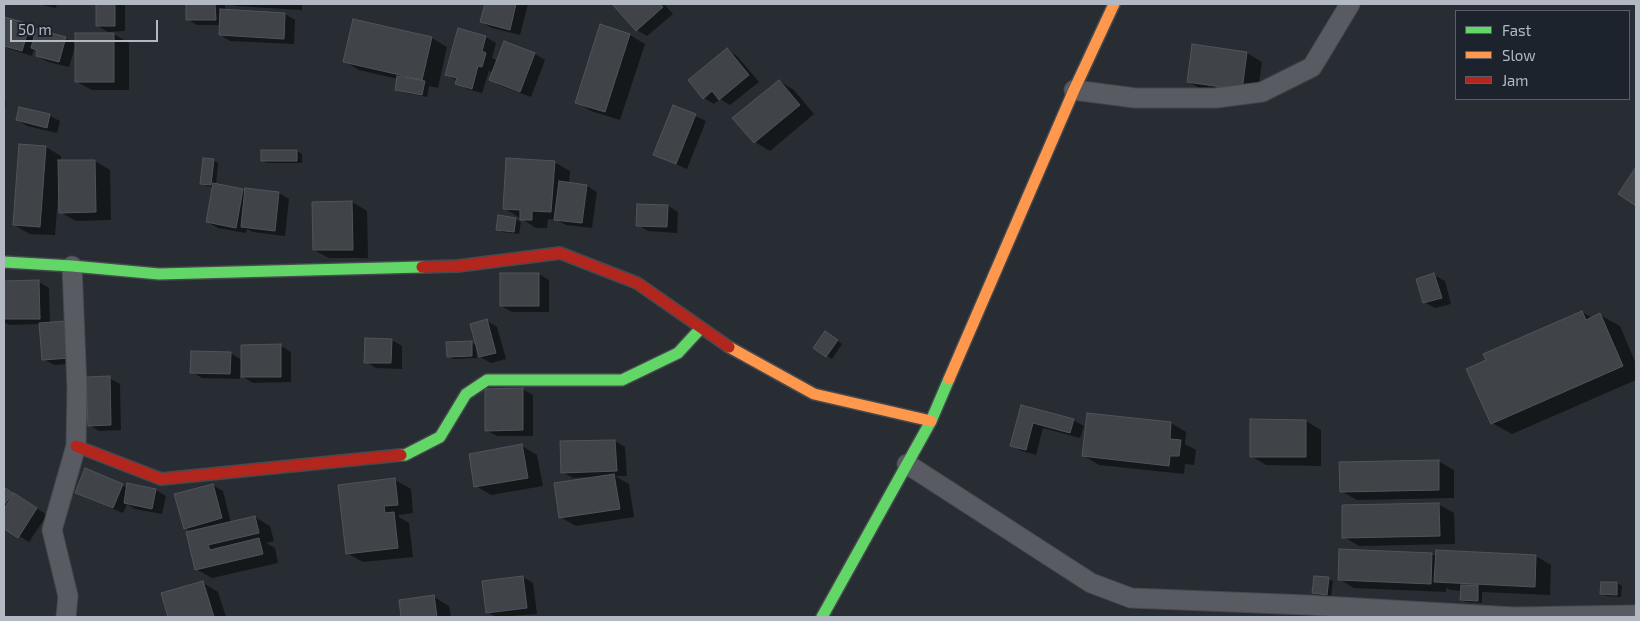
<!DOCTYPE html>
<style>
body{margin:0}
#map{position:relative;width:1640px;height:621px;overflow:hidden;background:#282d33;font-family:"Exo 2",sans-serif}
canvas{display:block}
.frame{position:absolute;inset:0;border:5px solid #b3b9c3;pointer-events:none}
.legend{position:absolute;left:1455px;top:10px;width:175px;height:90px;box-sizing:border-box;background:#1d232c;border:1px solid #595f68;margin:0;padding:6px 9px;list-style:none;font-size:15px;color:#b3b9c3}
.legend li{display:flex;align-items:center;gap:10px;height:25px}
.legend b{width:25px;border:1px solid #595f68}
.scale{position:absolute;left:10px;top:20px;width:148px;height:22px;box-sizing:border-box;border:2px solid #b3b9c3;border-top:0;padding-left:6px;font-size:15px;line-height:18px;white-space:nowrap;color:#b3b9c3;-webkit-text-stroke:4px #1d232c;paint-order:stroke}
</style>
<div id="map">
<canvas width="1640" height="621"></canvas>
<div class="frame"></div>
<ul class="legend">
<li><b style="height:6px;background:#63d668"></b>Fast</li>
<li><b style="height:6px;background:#ff974d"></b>Slow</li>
<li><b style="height:6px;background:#b3261e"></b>Jam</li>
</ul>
<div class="scale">50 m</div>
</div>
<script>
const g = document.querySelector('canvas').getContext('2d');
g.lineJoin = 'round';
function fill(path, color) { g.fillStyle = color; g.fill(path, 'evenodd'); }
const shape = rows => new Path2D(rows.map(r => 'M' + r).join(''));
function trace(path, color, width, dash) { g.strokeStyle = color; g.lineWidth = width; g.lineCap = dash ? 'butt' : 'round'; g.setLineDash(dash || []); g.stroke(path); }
fill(shape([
 [37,4,57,4,56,8],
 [97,4,125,4,125,31,108,32,98,26],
 [187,4,225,4,225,10,285,14,295,20,294,44,230,41,220,35,220,25,197,25,187,19],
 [231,4,302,4,302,10,236,6],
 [486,4,528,4,520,35,492,28,481,22],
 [613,4,664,4,673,14,647,36,637,30],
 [4,18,29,25,38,31,65,38,76,44,69,67,48,62,37,56,38,51,34,49,32,56,10,49,4,46],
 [354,20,432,38,447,47,438,88,429,86,427,97,401,92,396,90,398,79,359,70,344,61],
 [601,26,630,35,645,44,620,120,591,111,576,102],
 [459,30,486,37,496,43,492,58,498,61,505,43,535,54,545,60,531,97,501,86,490,80,493,72,489,71,482,93,467,89,457,83,458,81,447,75],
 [114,34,129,43,129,90,92,90,77,82],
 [727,50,737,56,759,82,730,105,720,99,714,104,704,98],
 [1247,53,1262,62,1257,98,1204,91,1189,82],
 [779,81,794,90,814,114,770,151,755,142],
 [4,101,6,103,4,113],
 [674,106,706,121,687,169,654,154],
 [20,108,50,116,60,121,57,133,27,126,17,120],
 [46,147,61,156,61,162,95,161,110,170,111,220,76,221,60,212,60,196,58,196,55,235,30,234,14,225],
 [297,151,302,154,302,163,267,163,262,161],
 [213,160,218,163,216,185,242,190,246,192,279,193,289,199,285,236,253,232,247,229,246,233,218,228,207,222,213,187,206,186,201,183],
 [554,162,570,171,569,184,587,186,597,192,592,228,566,225,557,220,548,219,547,228,536,228,504,208],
 [352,202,367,211,368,258,329,258,314,250],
 [668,206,678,212,677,233,648,231,638,225],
 [516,219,521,222,519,234,502,232,498,229],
 [539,274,549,280,549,312,512,312,501,306],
 [1434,275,1445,281,1451,304,1435,308,1424,302],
 [4,282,39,282,49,288,50,324,80,363,54,365,44,359,41,324,9,325,4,322],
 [1582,312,1592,318,1600,315,1620,326,1636,364,1636,380,1512,434,1492,423],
 [487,321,497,327,506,359,491,363,480,357,476,346,477,358,453,359,448,356,471,342,477,346],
 [830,336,842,344,832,359,815,348],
 [392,340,402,346,402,369,376,368,366,362],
 [281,346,291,352,291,382,253,383,240,375,240,379,202,378,192,372,230,353,242,360],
 [109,378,120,384,121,430,99,431,89,425],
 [522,389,533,395,533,436,497,436,486,430],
 [1022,406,1073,420,1084,426,1080,438,1043,428,1036,455,1022,451,1011,445],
 [1088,414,1171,423,1186,432,1185,444,1196,450,1194,465,1185,464,1184,474,1099,465,1084,456],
 [1306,421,1321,430,1321,466,1266,465,1251,456],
 [615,441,625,447,627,476,615,476,629,484,634,517,576,526,560,517,590,479,590,477,573,478,562,472],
 [522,446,537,455,543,486,491,495,476,486],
 [1438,461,1454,470,1454,498,1357,500,1341,491],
 [86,470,128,488,156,490,166,496,162,514,135,509,127,504,123,513,86,498,76,493],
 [395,480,411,489,413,513,399,515,399,517,409,523,413,557,363,562,347,553],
 [212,485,223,491,231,523,255,517,270,526,274,541,266,543,275,548,278,563,212,578,196,569,192,532,185,528],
 [4,486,47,515,29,542,4,527],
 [1438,504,1454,513,1455,544,1359,546,1344,537],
 [1432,554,1437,557,1536,556,1551,565,1550,595,1482,592,1482,603,1466,602,1461,600,1462,591,1451,590,1446,588,1446,592,1354,588,1339,579],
 [523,577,533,583,537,614,496,617,487,612],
 [1328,579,1333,581,1331,597,1318,595,1313,592],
 [203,583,218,592,226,617,169,617,163,594],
 [1617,583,1622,586,1621,597,1606,596,1601,594],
 [434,597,449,606,451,617,402,617,400,601]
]), '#0007');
const building = shape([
 [96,4,115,4,115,26,96,26,96,4],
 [186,4,215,4,216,20,186,20,186,4],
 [485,4,516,4,510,30,480,22,485,4],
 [612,4,660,4,663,7,636,31,612,4],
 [220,9,285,13,284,39,219,35,220,9],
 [4,17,30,24,22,51,4,46,4,17],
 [353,19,432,37,422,80,343,62,353,19],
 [600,24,630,34,605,112,575,103,600,24],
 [458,28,486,36,482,51,486,53,482,67,478,66,472,89,455,84,457,78,445,75,458,28],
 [36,29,66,37,59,62,36,56,37,50,31,48,36,29],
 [75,33,114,33,114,82,75,82,75,33],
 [504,41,535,53,520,92,489,80,504,41],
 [1192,44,1247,52,1242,90,1187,82,1192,44],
 [727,48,749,75,719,100,712,91,703,99,688,80,727,48],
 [397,76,425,81,422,95,395,90,397,76],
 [779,80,800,105,754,143,732,118,779,80],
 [673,105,696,114,676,164,653,155,673,105],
 [19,107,50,114,47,128,16,120,19,107],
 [19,144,46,146,40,227,13,225,19,144],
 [261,150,297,150,297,161,261,161,261,150],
 [203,158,214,159,211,185,200,184,203,158],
 [506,158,555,161,551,212,532,211,532,220,520,220,520,210,503,209,506,158],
 [58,160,95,160,96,212,59,213,58,160],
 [1636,167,1636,206,1618,194,1636,167],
 [559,181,587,185,582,223,554,220,559,181],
 [213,183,243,189,236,228,206,222,213,183],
 [245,188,279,192,275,231,241,227,245,188],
 [352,201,353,250,313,250,312,202,352,201],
 [637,204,668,205,667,227,636,226,637,204],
 [498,215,516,218,514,232,496,230,498,215],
 [500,273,539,273,539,306,500,306,500,273],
 [1434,273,1442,298,1423,303,1416,279,1434,273],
 [39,280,40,319,4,319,4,281,39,280],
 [1582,311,1586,320,1600,313,1623,366,1491,424,1466,369,1486,360,1483,354,1582,311],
 [487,319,496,353,479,357,470,324,487,319],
 [67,321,70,358,42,360,39,323,67,321],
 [825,331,838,340,826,357,813,348,825,331],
 [365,338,392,339,391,363,364,363,365,338],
 [472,341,472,356,447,357,446,342,472,341],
 [281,344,281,377,241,377,241,345,281,344],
 [191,351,231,352,230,374,190,373,191,351],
 [110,376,111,425,88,426,86,377,110,376],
 [523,388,523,430,485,431,485,389,523,388],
 [1021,405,1074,419,1070,433,1033,423,1026,450,1010,446,1021,405],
 [1087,413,1171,422,1170,439,1181,440,1179,456,1170,456,1169,466,1082,456,1087,413],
 [1250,419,1306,420,1306,457,1250,457,1250,419],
 [615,440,617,471,561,473,560,441,615,440],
 [522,444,528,478,474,487,469,454,522,444],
 [1439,460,1439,490,1340,492,1339,462,1439,460],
 [85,468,123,484,113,508,75,493,85,468],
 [614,474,620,509,559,518,554,483,614,474],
 [395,478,398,505,384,506,385,513,394,512,398,548,346,554,338,485,395,478],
 [127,483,156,489,152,509,124,503,127,483],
 [213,484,222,518,184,529,174,494,213,484],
 [4,487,13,493,4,505,4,487],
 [14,493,37,508,18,538,4,529,4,509,14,493],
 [1439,503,1440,536,1342,538,1342,505,1439,503],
 [255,516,259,533,208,545,210,550,259,538,263,554,195,570,186,532,255,516],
 [1339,549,1432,553,1431,584,1338,580,1339,549],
 [1436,550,1536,555,1535,587,1434,582,1436,550],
 [523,576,527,608,486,613,482,581,523,576],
 [1314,576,1329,577,1327,595,1312,593,1314,576],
 [203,581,214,617,168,617,161,593,203,581],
 [1601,582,1617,582,1617,595,1600,594,1601,582],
 [1461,585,1478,585,1478,601,1460,600,1461,585],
 [434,595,437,617,401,617,399,600,434,595]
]);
fill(building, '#404449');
trace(building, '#50545b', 1);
const street = shape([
 [1074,90,1135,98,1216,98,1262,92,1312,67,1350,4],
 [907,464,1091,583,1131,598,1307,605,1513,617],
 [66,617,68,596,52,530,76,446,77,388,72,266],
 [1515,617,1636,615]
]);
const fast = shape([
 [4,262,72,266,159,274,422,267],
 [401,455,405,455,440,437,466,394,487,380,622,380,678,353,701,328],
 [822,617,931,421,949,379]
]);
const slow = shape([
 [729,347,814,394,931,421],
 [949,379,1074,90,1114,4]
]);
const jam = shape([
 [422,267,458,266,560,253,637,283,729,347],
 [76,446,161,479,401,455]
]);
trace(street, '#46494e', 21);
trace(fast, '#46494e', 14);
trace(slow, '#46494e', 14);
trace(jam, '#46494e', 14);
trace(street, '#585b62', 19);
trace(fast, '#63d668', 11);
trace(slow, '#ff974d', 11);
trace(jam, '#b3261e', 11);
</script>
